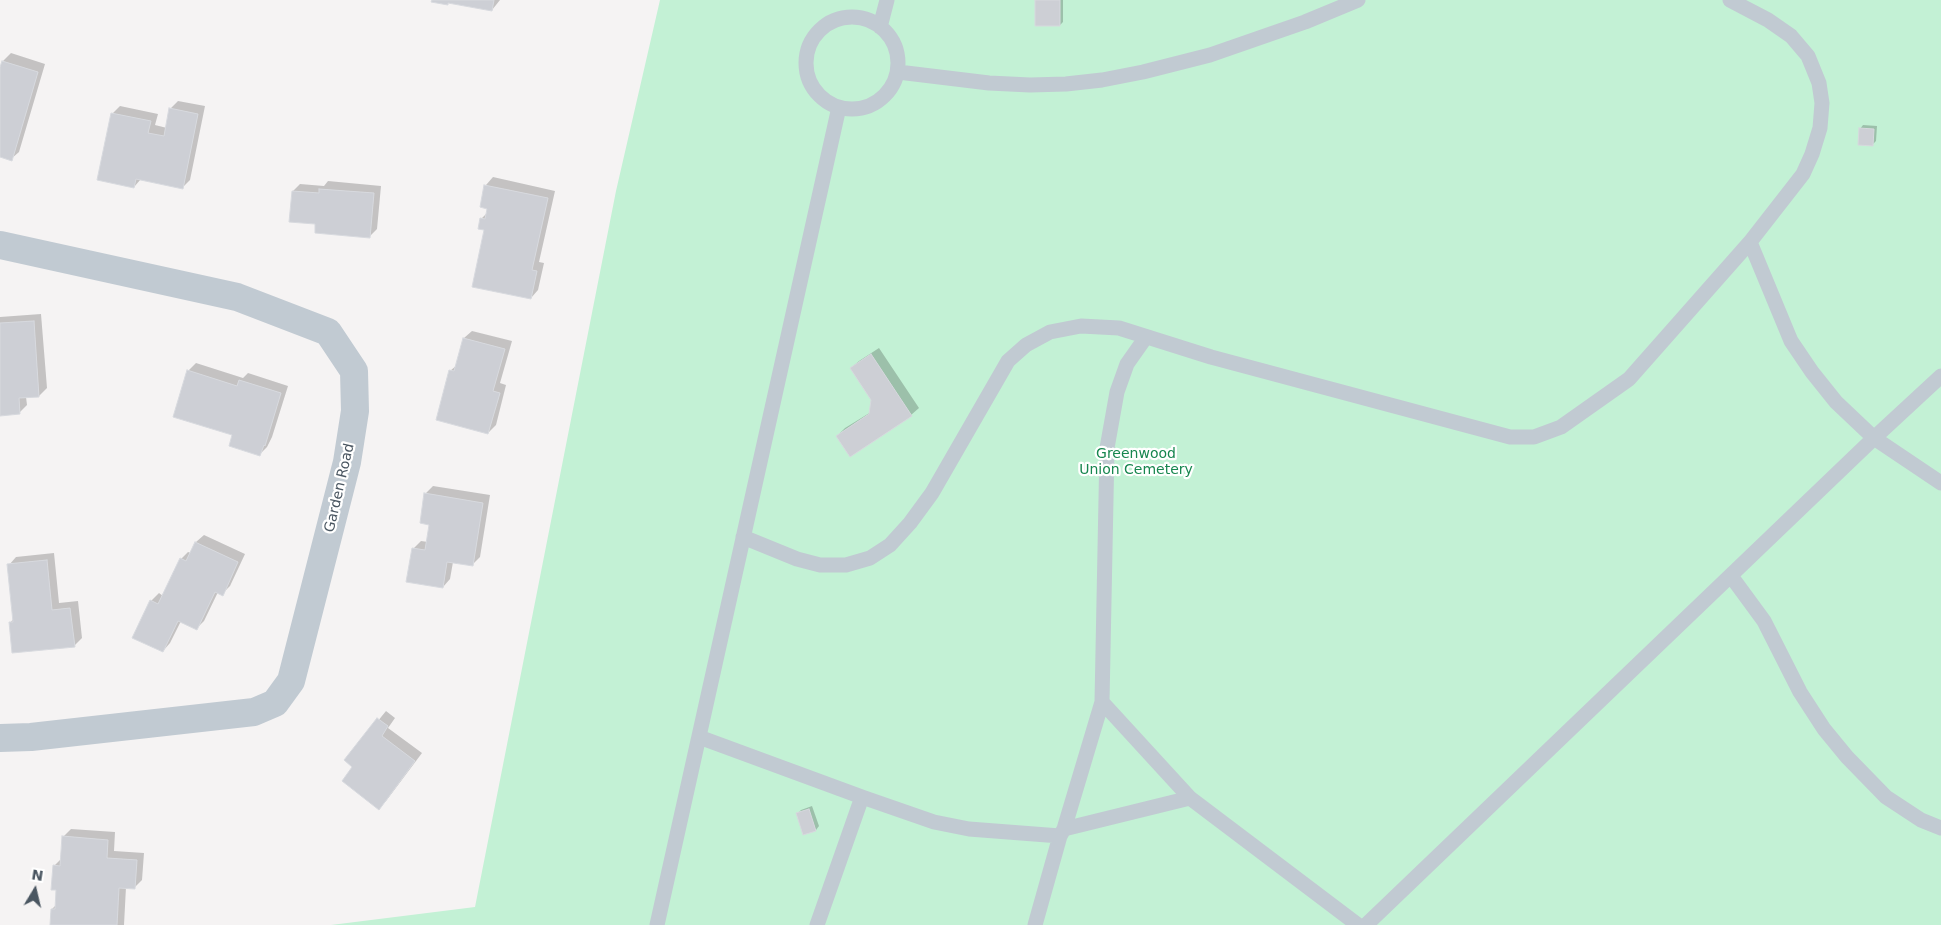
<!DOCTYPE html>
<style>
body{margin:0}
#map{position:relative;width:1941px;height:925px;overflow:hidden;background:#f5f3f3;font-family:"DejaVu Sans",sans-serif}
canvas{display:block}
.north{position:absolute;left:10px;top:865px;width:50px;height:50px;-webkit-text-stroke:4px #fff;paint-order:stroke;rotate:9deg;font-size:14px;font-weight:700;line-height:20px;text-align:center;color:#4a5661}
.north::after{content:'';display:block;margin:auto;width:18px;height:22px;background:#4a5661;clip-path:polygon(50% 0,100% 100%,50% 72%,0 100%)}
</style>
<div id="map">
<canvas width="1941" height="925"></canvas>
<div class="north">N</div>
</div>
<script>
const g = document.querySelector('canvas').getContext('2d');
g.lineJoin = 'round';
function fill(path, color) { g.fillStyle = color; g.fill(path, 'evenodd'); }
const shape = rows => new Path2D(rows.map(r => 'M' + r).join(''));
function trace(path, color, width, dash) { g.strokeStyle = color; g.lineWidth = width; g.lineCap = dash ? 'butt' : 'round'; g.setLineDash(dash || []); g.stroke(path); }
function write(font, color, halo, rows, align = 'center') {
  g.font = font + ' "DejaVu Sans",sans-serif'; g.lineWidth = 4.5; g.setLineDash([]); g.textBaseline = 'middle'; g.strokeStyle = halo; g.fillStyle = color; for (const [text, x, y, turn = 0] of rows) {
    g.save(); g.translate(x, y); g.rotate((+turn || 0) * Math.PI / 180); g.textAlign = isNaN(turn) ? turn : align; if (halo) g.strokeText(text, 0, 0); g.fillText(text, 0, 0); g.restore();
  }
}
fill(shape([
 [660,0,1941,0,1941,925,331,925,475,907,616,191]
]), '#c3f1d5');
fill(shape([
 [433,0,500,0,492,10,450,2,447,4],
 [1037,0,1063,0,1063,22,1060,25],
 [11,53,45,64,19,152,11,159,0,156,0,71,3,61],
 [178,101,205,106,190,180,182,188,141,179,134,187,112,114,120,106,158,114,155,125,167,128,171,108],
 [1863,125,1877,126,1876,141,1873,144,1860,129],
 [493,177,555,191,539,262,544,263,538,290,531,298,485,229,481,219,488,212,489,208,481,206,486,185],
 [328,181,381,186,377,229,370,236,317,223,293,191,300,184,324,186],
 [41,314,47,388,39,396,26,397,27,405,19,413,0,414,0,317],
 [472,331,512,341,500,383,506,385,496,425,488,433,450,371,457,365,464,338],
 [879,348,919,408,911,415,837,436,845,428,871,412,872,400,851,368,859,361],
 [196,363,243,378,248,373,288,386,272,437,267,447,260,454,233,435,188,371],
 [433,486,490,495,480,557,472,565,453,562,450,579,443,587,413,549,421,541,428,542,431,524,426,493],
 [204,535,245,554,230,586,222,594,218,592,204,621,196,629,181,621,170,643,163,651,151,601,159,593,163,596,181,559,188,552,191,553,196,542],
 [54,553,59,603,78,601,82,638,74,646,10,623,14,618,9,565,16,557],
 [386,711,395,718,388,728,422,753,386,801,378,808,354,767,346,760],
 [812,806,819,826,816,830,797,814,801,810],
 [71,829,115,832,114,851,144,853,142,880,134,888,126,887,124,925,51,925,52,909,56,905,57,889,54,866,62,858,63,837]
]), '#0003');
const building = shape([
 [432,0,494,0,492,11,448,3,448,5,431,2,432,0],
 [1035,0,1060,0,1060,26,1035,26,1035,0],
 [2,61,38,72,12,161,0,157,0,67,2,61],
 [169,108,198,114,183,189,136,179,134,188,97,180,111,113,151,121,148,133,164,136,169,108],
 [1859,128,1874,129,1873,146,1858,145,1859,128],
 [484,185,548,198,532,270,537,271,531,299,472,287,484,230,478,229,480,218,485,219,487,209,480,207,484,185],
 [319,189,374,193,370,238,315,233,315,224,289,222,292,191,319,193,319,189],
 [34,321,39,397,19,398,20,414,0,416,0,323,34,321],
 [463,338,505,349,493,391,500,393,488,434,436,420,449,370,454,371,463,338],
 [871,354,912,416,850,457,836,436,869,414,871,400,850,368,871,354],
 [187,370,237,386,239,380,281,393,265,446,264,445,260,456,229,446,232,435,173,417,187,370],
 [424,493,483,503,473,566,447,562,443,588,406,582,412,548,425,550,429,525,420,523,424,493],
 [195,542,238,562,223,596,215,592,197,630,178,621,163,652,132,638,150,600,158,604,180,558,186,561,195,542],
 [47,560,52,610,70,608,75,647,12,653,9,622,13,622,7,564,47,560],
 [377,718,388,726,382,736,415,761,379,810,342,781,352,767,344,760,377,718],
 [809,809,816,831,803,835,796,813,809,809],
 [62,836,108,840,107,858,137,860,135,889,119,888,117,925,50,925,51,909,55,909,56,890,51,890,53,865,60,866,62,836]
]);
fill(building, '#cdcfd5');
trace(building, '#d7d9de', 1);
trace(shape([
 [1730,0,1768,20,1791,36,1808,56,1819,83,1822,103,1820,128,1812,154,1803,174,1750,242,1791,341,1812,372,1836,402,1874,438,1941,483],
 '806 63a46 46 0 1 1 92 0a46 46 0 1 1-92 0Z',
 [880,27,887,0],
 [898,72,989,83,1030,85,1066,84,1102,80,1143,72,1210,55,1305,22,1358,0],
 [743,537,797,559,820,565,846,565,870,558,890,545,910,523,932,493,1008,361,1026,345,1050,332,1081,326,1119,328,1211,357,1510,437,1534,437,1561,427,1629,379,1750,242],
 [1731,576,1764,621,1800,692,1824,729,1847,757,1886,797,1921,820,1941,828],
 [1102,702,1107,448,1117,392,1127,364,1146,337],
 [699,737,862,797,817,925],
 [862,797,934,822,969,829,1060,836],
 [1190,798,1358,925],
 [657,925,839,107],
 [1035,925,1060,836,1064,829,1102,702,1190,798,1064,829],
 [1366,925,1874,438,1941,376]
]), '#c1cad2', 15);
trace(shape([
 [0,245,237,297,328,332,354,371,355,411,347,462,291,681,275,703,254,712,31,737,0,738]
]), '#c1cad2', 28);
write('14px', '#17864f', '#fff', [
 ["Greenwood",1136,454],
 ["Union Cemetery",1136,470]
]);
write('14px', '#4a5661', '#fff', [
 ["Garden Road",340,488,-77]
]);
</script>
